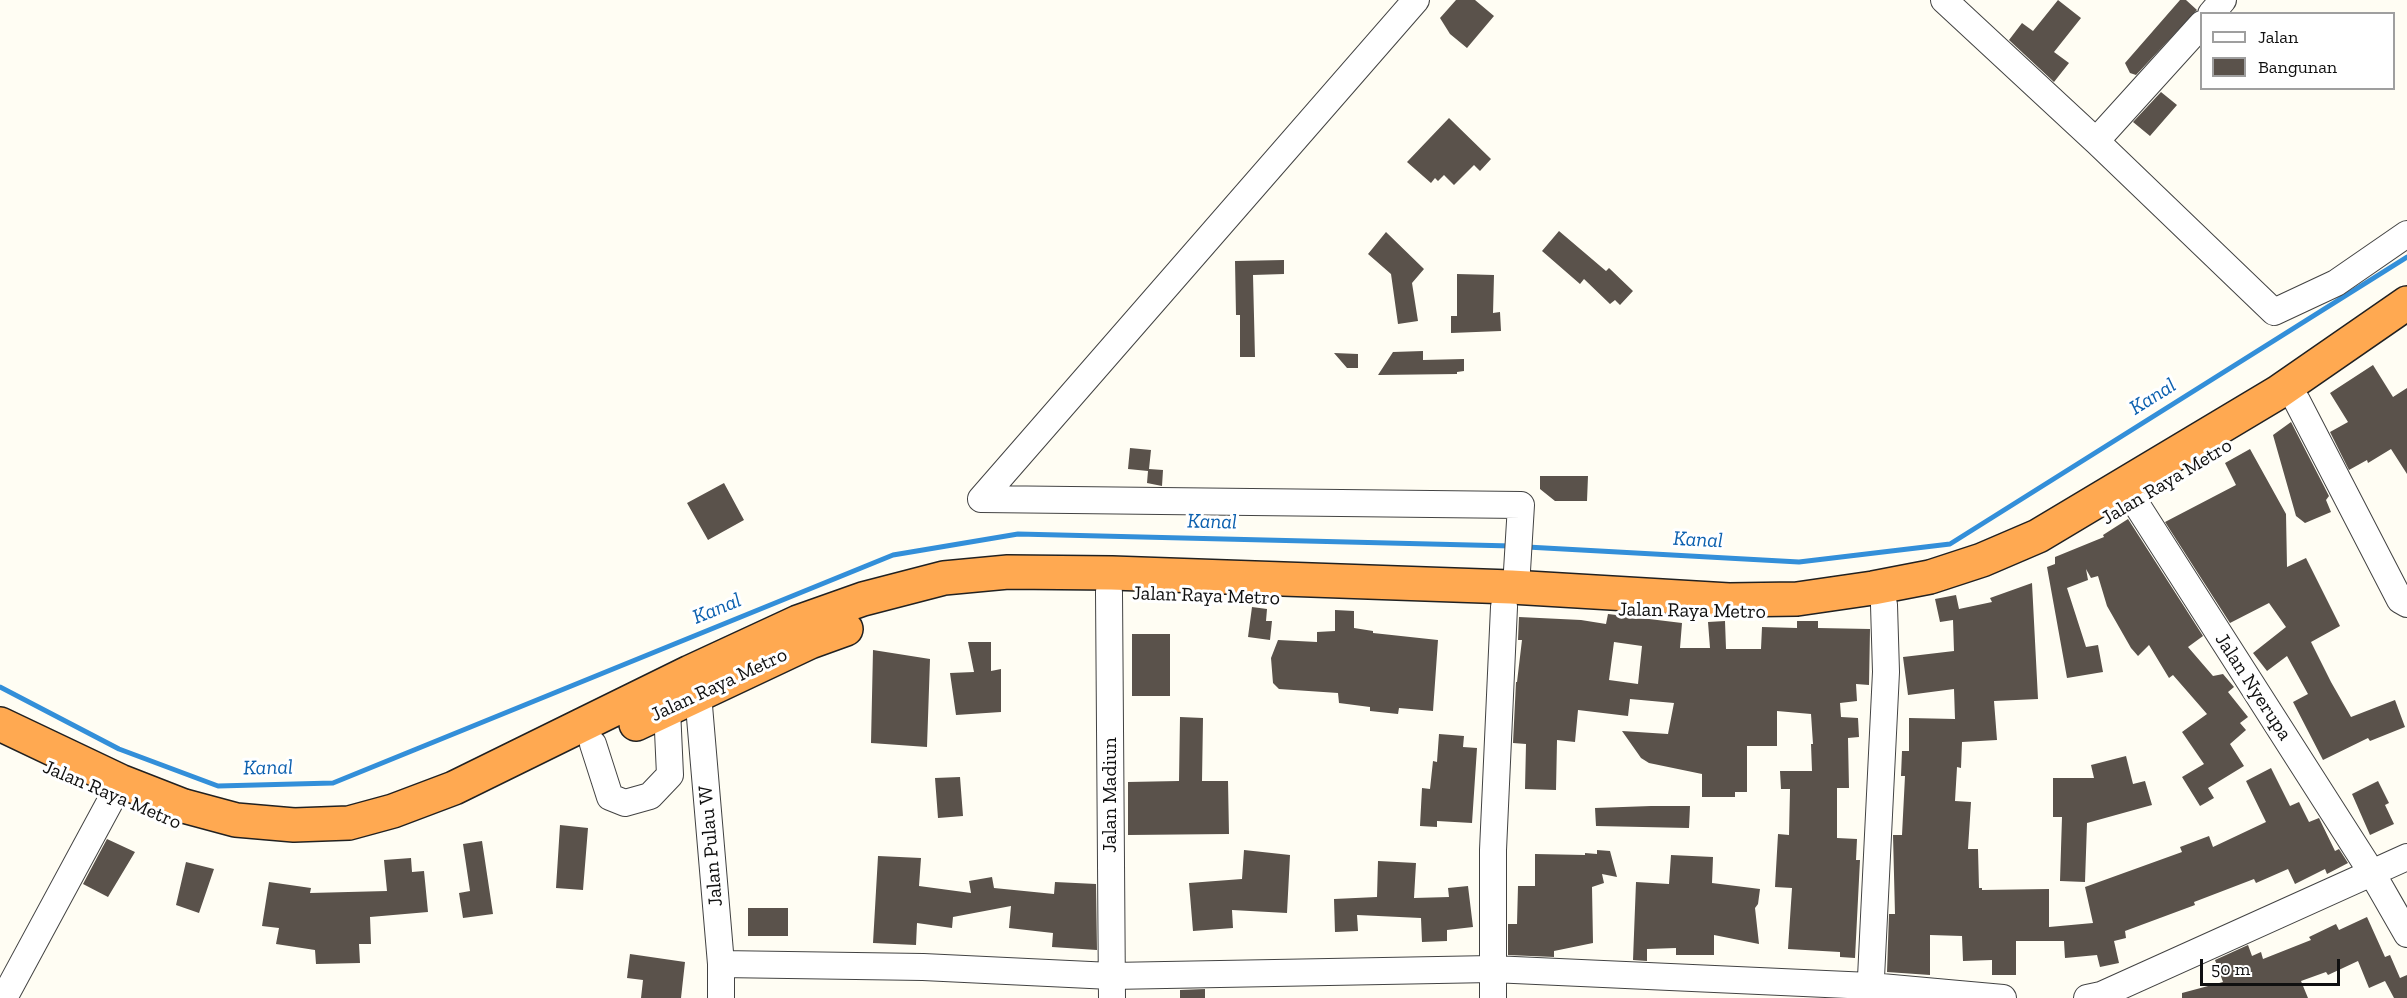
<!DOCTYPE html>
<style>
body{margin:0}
#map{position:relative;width:2407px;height:998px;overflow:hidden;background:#fffdf3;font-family:"Zilla Slab",serif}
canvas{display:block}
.legend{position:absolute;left:2200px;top:12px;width:195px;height:78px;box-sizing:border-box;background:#fff;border:2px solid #9f9f9f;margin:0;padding:8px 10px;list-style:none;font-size:18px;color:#101010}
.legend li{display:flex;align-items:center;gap:12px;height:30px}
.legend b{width:30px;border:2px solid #9f9f9f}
.scale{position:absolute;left:2200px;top:959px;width:140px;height:27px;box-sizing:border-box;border:3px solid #101010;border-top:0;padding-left:8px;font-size:18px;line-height:21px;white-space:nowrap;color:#101010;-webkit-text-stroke:4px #fff;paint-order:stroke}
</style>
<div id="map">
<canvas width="2407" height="998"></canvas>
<ul class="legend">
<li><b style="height:8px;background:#fff"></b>Jalan</li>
<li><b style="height:16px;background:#5a524b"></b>Bangunan</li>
</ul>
<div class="scale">50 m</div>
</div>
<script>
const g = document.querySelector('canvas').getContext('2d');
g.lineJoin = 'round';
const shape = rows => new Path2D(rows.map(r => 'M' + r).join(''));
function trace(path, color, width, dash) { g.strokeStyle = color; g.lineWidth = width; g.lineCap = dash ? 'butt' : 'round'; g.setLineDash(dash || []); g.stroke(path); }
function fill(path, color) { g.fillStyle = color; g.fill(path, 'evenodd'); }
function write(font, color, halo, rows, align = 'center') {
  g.font = font + ' "Zilla Slab",serif'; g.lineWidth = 6; g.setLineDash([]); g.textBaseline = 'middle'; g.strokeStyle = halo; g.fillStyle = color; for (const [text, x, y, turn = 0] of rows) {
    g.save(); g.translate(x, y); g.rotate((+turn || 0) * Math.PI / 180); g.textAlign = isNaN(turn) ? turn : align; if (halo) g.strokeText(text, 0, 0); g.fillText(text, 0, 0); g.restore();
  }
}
trace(shape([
 [1527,547,1799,562,1950,544,2407,257],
 [0,687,119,749,218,786,333,783,893,555,1018,534,1512,546]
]), '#338fd9', 5);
fill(shape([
 [1456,0,1475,0,1494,16,1467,48,1450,34,1440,18],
 [2058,0,2081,18,2054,52,2069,63,2054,82,2009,40,2022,23,2033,31],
 [2180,0,2186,0,2197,10,2136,75,2130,73,2125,63],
 [2161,92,2177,105,2150,136,2133,122],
 [1449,118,1491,159,1480,171,1474,165,1454,185,1444,175,1438,181,1435,178,1431,183,1407,162],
 [1559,231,1606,271,1609,268,1633,291,1620,305,1615,300,1610,304,1584,279,1580,284,1542,251],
 [1386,232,1424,269,1412,283,1418,321,1398,324,1391,274,1368,254],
 [1284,260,1284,274,1253,275,1255,357,1240,357,1240,315,1236,315,1235,261],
 [1457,274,1494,275,1493,313,1500,312,1501,331,1451,333,1451,316,1457,316],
 [1423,351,1423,360,1464,359,1464,371,1457,372,1457,374,1378,375,1393,352],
 [1334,353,1358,354,1358,368,1347,368],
 [2373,365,2393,397,2407,388,2407,474,2391,449,2368,463,2367,460,2349,470,2330,432,2348,422,2330,393],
 [2291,422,2329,496,2326,500,2331,512,2305,523,2296,516,2273,435],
 [1130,448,1151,450,1149,469,1163,470,1162,486,1147,483,1148,471,1128,469],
 [2250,449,2286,514,2287,567,2306,558,2340,626,2311,642,2331,682,2351,717,2395,700,2405,727,2370,741,2368,738,2323,760,2293,702,2308,694,2287,656,2267,671,2253,653,2286,627,2269,603,2230,623,2165,522,2236,485,2225,463],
 [1540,476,1588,476,1587,501,1555,501,1540,489],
 [724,483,744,520,708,540,687,503],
 [2128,519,2203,636,2188,647,2213,676,2223,674,2234,687,2228,692,2248,717,2240,723,2246,730,2230,744,2244,766,2208,788,2214,798,2200,806,2182,777,2204,764,2182,732,2207,714,2173,675,2169,678,2149,645,2138,656,2131,648,2107,606,2098,576,2091,578,2086,569,2088,580,2067,588,2086,647,2098,645,2103,672,2067,678,2047,567,2055,564,2055,557,2104,537,2103,535],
 [2032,583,2038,699,1994,701,1997,740,1962,742,1961,768,1957,767,1955,801,1971,802,1968,849,1978,849,1979,888,1982,888,1982,890,2049,889,2049,927,2093,923,2085,887,2182,852,2180,847,2209,836,2213,847,2266,822,2246,781,2271,768,2290,806,2299,802,2309,822,2319,818,2335,851,2339,849,2348,863,2327,874,2325,869,2295,884,2288,869,2256,883,2254,879,2194,902,2195,905,2125,931,2126,938,2114,941,2119,963,2100,967,2097,955,2065,958,2064,941,2016,941,2016,975,1992,975,1992,960,1963,961,1962,936,1930,935,1930,975,1887,972,1889,914,1895,914,1893,835,1902,835,1905,776,1901,776,1902,751,1909,751,1909,718,1955,719,1954,689,1908,695,1903,657,1954,651,1953,620,1940,622,1935,599,1956,595,1959,609,1992,602,1990,598],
 [1252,607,1267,609,1266,621,1272,621,1270,640,1248,637],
 [1335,610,1354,611,1354,628,1373,631,1373,633,1438,640,1433,711,1399,708,1398,714,1370,711,1370,707,1339,703,1338,693,1279,689,1273,683,1271,658,1278,640,1317,642,1317,632,1335,631],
 [1608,614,1682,623,1680,648,1710,648,1708,622,1725,621,1726,649,1761,649,1762,627,1797,628,1797,621,1818,621,1818,628,1870,629,1869,685,1856,684,1857,701,1840,703,1841,717,1858,718,1859,737,1848,738,1849,788,1837,788,1837,838,1857,839,1856,860,1860,860,1855,958,1840,957,1840,952,1788,949,1792,888,1775,887,1778,834,1789,835,1790,789,1781,789,1780,771,1812,771,1811,744,1813,744,1811,714,1777,711,1777,746,1747,746,1747,792,1735,792,1735,797,1702,797,1702,774,1649,763,1641,758,1622,731,1668,734,1674,703,1630,699,1628,716,1578,710,1575,742,1557,740,1556,790,1525,789,1526,744,1513,743,1516,682,1517,682,1522,640,1518,640,1519,617,1581,620,1606,624],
 [1614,642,1642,646,1638,684,1609,680],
 [1132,634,1170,634,1170,696,1132,696],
 [968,642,991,642,991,671,1001,669,1001,712,956,715,950,673,974,672],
 [873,650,930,659,927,747,871,743],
 [1180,717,1203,718,1202,781,1228,781,1229,834,1128,835,1128,782,1179,781],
 [1439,734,1464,736,1463,747,1477,748,1472,823,1437,821,1437,827,1420,826,1422,788,1430,789,1433,761,1437,762],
 [2126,756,2133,784,2145,781,2152,805,2087,823,2085,882,2060,881,2062,817,2053,817,2053,778,2094,778,2091,765],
 [960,777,963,816,938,818,935,778],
 [2378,781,2389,803,2385,805,2394,824,2370,835,2352,794],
 [1651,806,1690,806,1689,828,1596,826,1595,808],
 [560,825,588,828,583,890,556,888],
 [107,839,135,852,108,897,83,884],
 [482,841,493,914,463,918,459,893,470,891,463,844],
 [1244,850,1290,855,1287,913,1232,910,1233,928,1193,931,1189,883,1242,879],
 [1597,850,1610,851,1617,877,1602,874,1604,883,1592,887,1593,943,1554,951,1554,957,1508,955,1508,924,1517,924,1518,886,1535,886,1535,854,1585,855,1585,853,1597,854],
 [1671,855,1713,857,1712,883,1760,889,1758,904,1755,908,1759,944,1714,935,1714,955,1676,955,1676,948,1647,949,1647,961,1633,960,1636,882,1669,884],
 [878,856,921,858,919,886,971,893,969,881,992,877,994,888,1054,894,1055,882,1096,884,1097,950,1052,947,1053,933,1009,928,1011,906,953,917,952,928,917,923,916,945,873,943],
 [411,858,412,872,424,871,428,912,370,917,371,944,359,944,360,963,316,964,315,950,276,944,279,928,262,926,269,882,311,888,310,893,387,891,384,860],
 [1378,861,1416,863,1414,898,1449,897,1448,888,1468,886,1473,927,1447,930,1447,941,1422,942,1421,918,1357,915,1358,931,1335,932,1334,899,1377,897],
 [186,862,214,869,199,913,176,905],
 [748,908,788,908,788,936,748,936],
 [2367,917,2385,957,2390,955,2400,978,2407,975,2407,998,2394,998,2385,981,2369,988,2358,961,2328,975,2326,972,2301,981,2308,998,2182,998,2182,993,2223,982,2215,960,2248,945,2252,956,2261,952,2263,959,2311,940,2309,937,2336,924,2339,930],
 [630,954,685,962,681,998,641,998,643,980,627,978],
 [1205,989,1205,998,1180,998,1180,990]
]), '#5a524b');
const minor = shape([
 [1944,0,2096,141],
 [2211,14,2223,0],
 [2202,24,2096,141,2274,312,2336,283,2407,234],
 [2297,401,2400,600,2407,604],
 [981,499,1416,0],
 [981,499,1521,505,1516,587],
 [2135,502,2372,873,2407,934],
 [1109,592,1112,998],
 [698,694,721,964,721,998],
 [593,744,610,797,625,803,650,796,670,775,667,709],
 [721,964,923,967,1111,976,1492,969,1870,986,2003,998],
 [4,998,111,800],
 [1493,998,1493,850,1504,607],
 [1870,998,1886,672,1884,605],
 [2087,998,2101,995,2407,857]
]);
const highway = shape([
 [0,724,120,781,184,806,236,820,294,825,349,823,393,811,454,788,690,672,798,622,863,599,944,578,1008,572,1112,573,1511,587,1729,600,1797,599,1873,588,1930,577,1982,560,2038,536,2277,393,2407,303],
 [636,724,810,642,846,629]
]);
trace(minor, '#434343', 28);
trace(highway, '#212121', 36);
trace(minor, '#fff', 26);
trace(highway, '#ffa951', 33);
write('20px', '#101010', '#fff', [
 ["Jalan Raya Metro",2167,482,-31],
 ["Jalan Raya Metro",1206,596,2],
 ["Jalan Raya Metro",1692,611,1],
 ["Jalan Raya Metro",719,685,-25],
 ["Jalan Nyerupa",2253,687,57],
 ["Jalan Raya Metro",112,795,23],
 ["Jalan Madiun",1110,795,-90],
 ["Jalan Pulau W",711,846,-95]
]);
write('italic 21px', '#0c60af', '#fff', [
 ["Kanal",2153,397,-32],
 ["Kanal",1212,522,1],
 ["Kanal",1698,540,3],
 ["Kanal",717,609,-22],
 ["Kanal",268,768,-1]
]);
</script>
